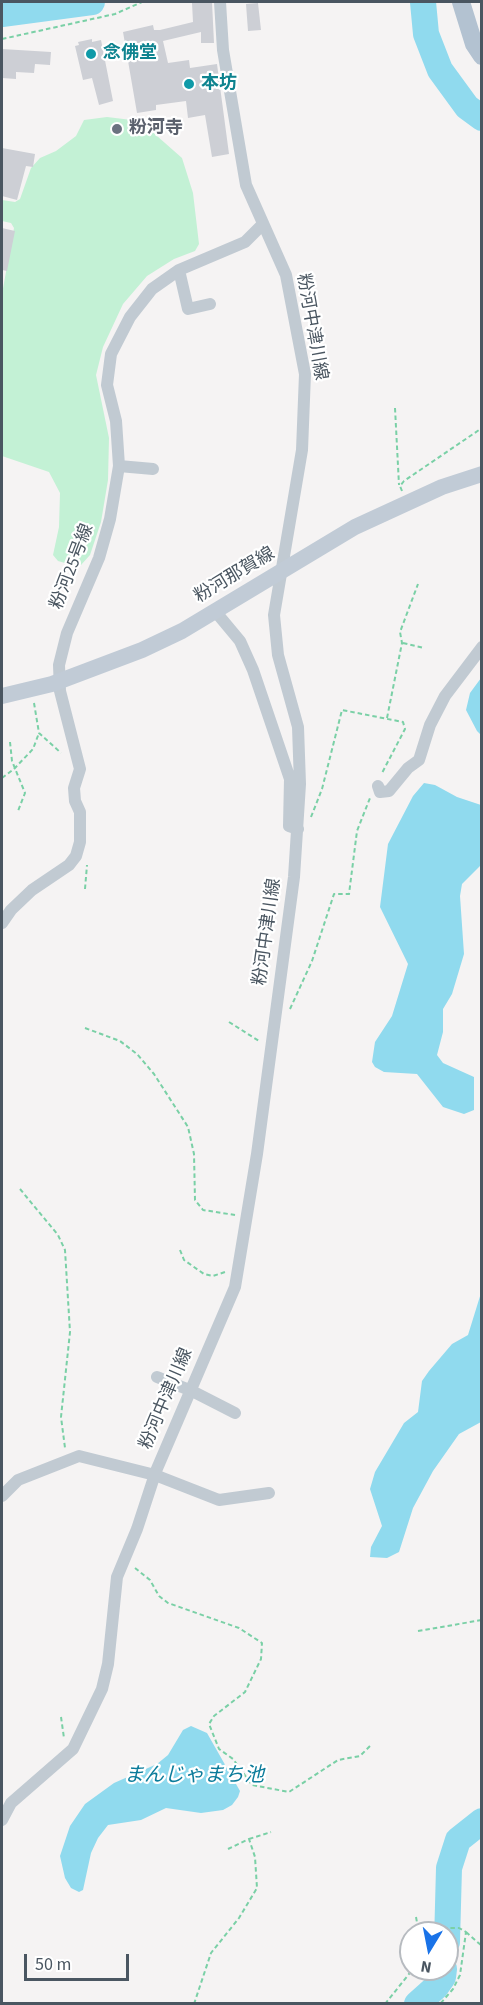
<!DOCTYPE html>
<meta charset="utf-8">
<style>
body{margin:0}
#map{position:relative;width:483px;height:2005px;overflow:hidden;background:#f5f3f3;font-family:"Source Sans 3",sans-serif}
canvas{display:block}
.frame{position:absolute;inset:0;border:3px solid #4a5661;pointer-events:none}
.north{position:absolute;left:399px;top:1921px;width:60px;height:60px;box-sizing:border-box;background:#fff;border:2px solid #b7bbc0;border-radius:50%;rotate:190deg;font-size:16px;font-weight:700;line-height:24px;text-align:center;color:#4a5661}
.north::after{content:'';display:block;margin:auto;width:21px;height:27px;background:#1a73e8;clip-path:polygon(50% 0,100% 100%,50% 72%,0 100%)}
.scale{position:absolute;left:24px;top:1954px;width:105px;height:27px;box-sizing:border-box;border:3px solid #4a5661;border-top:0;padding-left:8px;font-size:18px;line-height:21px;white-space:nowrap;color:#4a5661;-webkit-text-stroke:4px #fff;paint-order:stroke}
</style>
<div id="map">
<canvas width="483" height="2005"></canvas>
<div class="frame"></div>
<div class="north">N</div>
<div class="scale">50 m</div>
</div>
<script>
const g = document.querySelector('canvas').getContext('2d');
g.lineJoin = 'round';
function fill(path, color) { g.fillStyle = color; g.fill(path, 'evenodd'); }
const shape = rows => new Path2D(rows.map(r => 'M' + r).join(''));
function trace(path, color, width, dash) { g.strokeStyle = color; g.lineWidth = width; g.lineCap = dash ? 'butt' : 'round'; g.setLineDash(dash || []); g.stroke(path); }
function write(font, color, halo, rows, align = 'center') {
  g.font = font + ' "Source Sans 3","Noto Sans JP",sans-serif'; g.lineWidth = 4.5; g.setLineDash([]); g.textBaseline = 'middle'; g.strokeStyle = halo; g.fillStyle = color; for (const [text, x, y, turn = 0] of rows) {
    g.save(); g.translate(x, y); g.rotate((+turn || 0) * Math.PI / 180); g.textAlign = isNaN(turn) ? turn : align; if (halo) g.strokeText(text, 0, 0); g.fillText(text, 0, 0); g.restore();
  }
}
fill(shape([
 [107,117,140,121,182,158,193,193,199,244,195,251,174,259,147,276,123,304,103,347,96,375,109,438,108,480,101,522,90,555,81,565,72,565,58,561,53,555,59,527,60,493,49,472,2,456,2,294,14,228,11,223,2,221,2,200,15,202,20,199,31,168,40,158,56,151,76,136,84,120]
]), '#c3f1d5');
fill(shape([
 [481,678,481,735,477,731,466,710,470,693],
 [424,783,435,785,457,797,481,805,481,865,462,884,460,896,464,954,452,994,443,1009,443,1032,437,1055,443,1063,474,1077,474,1110,464,1114,443,1107,417,1074,384,1072,375,1067,372,1062,375,1042,392,1016,408,964,380,907,388,844,413,796],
 [481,1293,481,1422,459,1434,433,1471,413,1508,399,1552,387,1558,370,1557,371,1547,382,1526,370,1489,375,1472,404,1423,418,1412,422,1381,429,1371,452,1344,468,1335],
 [191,1726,207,1733,240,1791,238,1797,232,1805,223,1810,201,1813,166,1808,141,1820,108,1825,98,1838,91,1853,83,1890,79,1892,71,1888,65,1878,60,1856,70,1826,85,1804,114,1783,157,1764,168,1755,183,1730]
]), '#90daee');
trace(shape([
 [2,72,2,70]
]), '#90daee', 4.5);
trace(shape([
 [423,2,426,34,440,70,467,107,482,118],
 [2,14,92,2],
 [447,1942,449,1868,458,1840,482,1821],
 [417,2004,436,1987,443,1977,444,1969]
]), '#90daee', 26);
fill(shape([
 [212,2,214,43,201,43,201,32,163,41,168,63,189,60,190,68,217,64,229,154,212,157,205,115,188,118,186,101,156,105,156,110,137,113,123,32,153,25,154,30,160,30,193,22,192,3],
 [258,3,261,30,248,31,246,4],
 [92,39,92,42,101,40,113,101,99,105,92,78,83,80,75,46,79,45,78,42],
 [2,49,51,52,50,65,35,64,34,73,16,72,16,79,2,78],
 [2,148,35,154,33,167,26,166,17,200,2,196],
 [2,228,15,231,7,271,2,270]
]), '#cdcfd5');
trace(shape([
 [2,39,115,14,142,2],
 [395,408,399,485],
 [402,491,400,486,404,481,479,430],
 [403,643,424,648],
 [34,703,39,733,61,753],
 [387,718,402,643,400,632,418,584],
 [10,742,12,761,25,793,18,811],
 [2,778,14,769,33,749,39,733],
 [311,817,322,789,342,710,403,722,405,729,382,773],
 [85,889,87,865],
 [290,1009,312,961,334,894,349,894,357,831,370,798],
 [229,1022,259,1041],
 [85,1028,120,1041,137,1054,154,1074,188,1127,194,1154,195,1200,203,1210,235,1215],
 [20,1189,58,1235,65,1250,70,1332,61,1417,65,1448],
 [180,1250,184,1260,204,1274,213,1276,225,1272],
 [135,1568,150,1580,159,1596,168,1603,239,1628,262,1643,261,1659,245,1692,214,1716,209,1724,219,1749,233,1759,252,1785,289,1792,338,1760,360,1756,370,1746],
 [418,1631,482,1620],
 [61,1717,64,1738],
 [249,1839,271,1832],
 [416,1917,418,1928],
 [466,1932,482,1946],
 [419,1933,418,1928,459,1928,466,1932,460,1975,453,1989,440,2004],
 [194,2004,211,1953,239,1918,257,1888,255,1857,249,1839,228,1849],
 [385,2004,413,1969]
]), '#7ad0a6', 2, [4.5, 3]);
trace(shape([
 [179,270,188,309,210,304],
 [119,466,153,469],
 [215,611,240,641,253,670,290,779,289,826,298,829],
 [378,786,380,792,389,791,408,768,419,760,430,725,445,696,482,647],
 [2,923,11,910,32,890,69,865,76,856,80,842,80,812,75,801,74,788,80,769,60,691,59,665,67,633,99,558,110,519,119,466,116,421,107,385,111,354,130,317,152,289,179,270,245,242,262,225],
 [157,1377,192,1391,235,1413],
 [2,1496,18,1480,79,1456,155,1475,219,1500,269,1493],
 [2,1820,11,1803,73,1749,102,1689,108,1664,117,1577,137,1529,156,1471,235,1287,257,1154,294,877,300,784,298,727,278,655,274,615,302,450,305,374,286,275,246,185,223,50,220,2]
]), '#c1cad2', 12);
trace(shape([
 [2,696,52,684,142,650,182,631,355,527,442,487,482,474]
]), '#c1cbd6', 16);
trace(shape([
 [461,2,474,44,482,56]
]), '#b3c2d1', 18);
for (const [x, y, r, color] of [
 [91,54,6,"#0f9aa8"],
 [189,84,6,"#0f9aa8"],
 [117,129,6,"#6b7280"]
]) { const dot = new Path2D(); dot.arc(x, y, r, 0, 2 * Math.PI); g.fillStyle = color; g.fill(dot); trace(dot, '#fff', 2); }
write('bold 18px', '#0d838f', '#fff', [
 ["念佛堂",103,54],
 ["本坊",201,84]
], 'left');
write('bold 18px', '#5b616d', '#fff', [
 ["粉河寺",129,129]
], 'left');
write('18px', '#4a5661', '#fff', [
 ["粉河中津川線",311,327,80],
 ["粉河25号線",73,567,-69],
 ["粉河那賀線",235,576,-31],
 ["粉河中津川線",268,932,-82],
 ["粉河中津川線",167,1399,-67]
]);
write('italic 20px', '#0c7c9b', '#fff', [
 ["まんじゃまち池",194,1777]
]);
</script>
